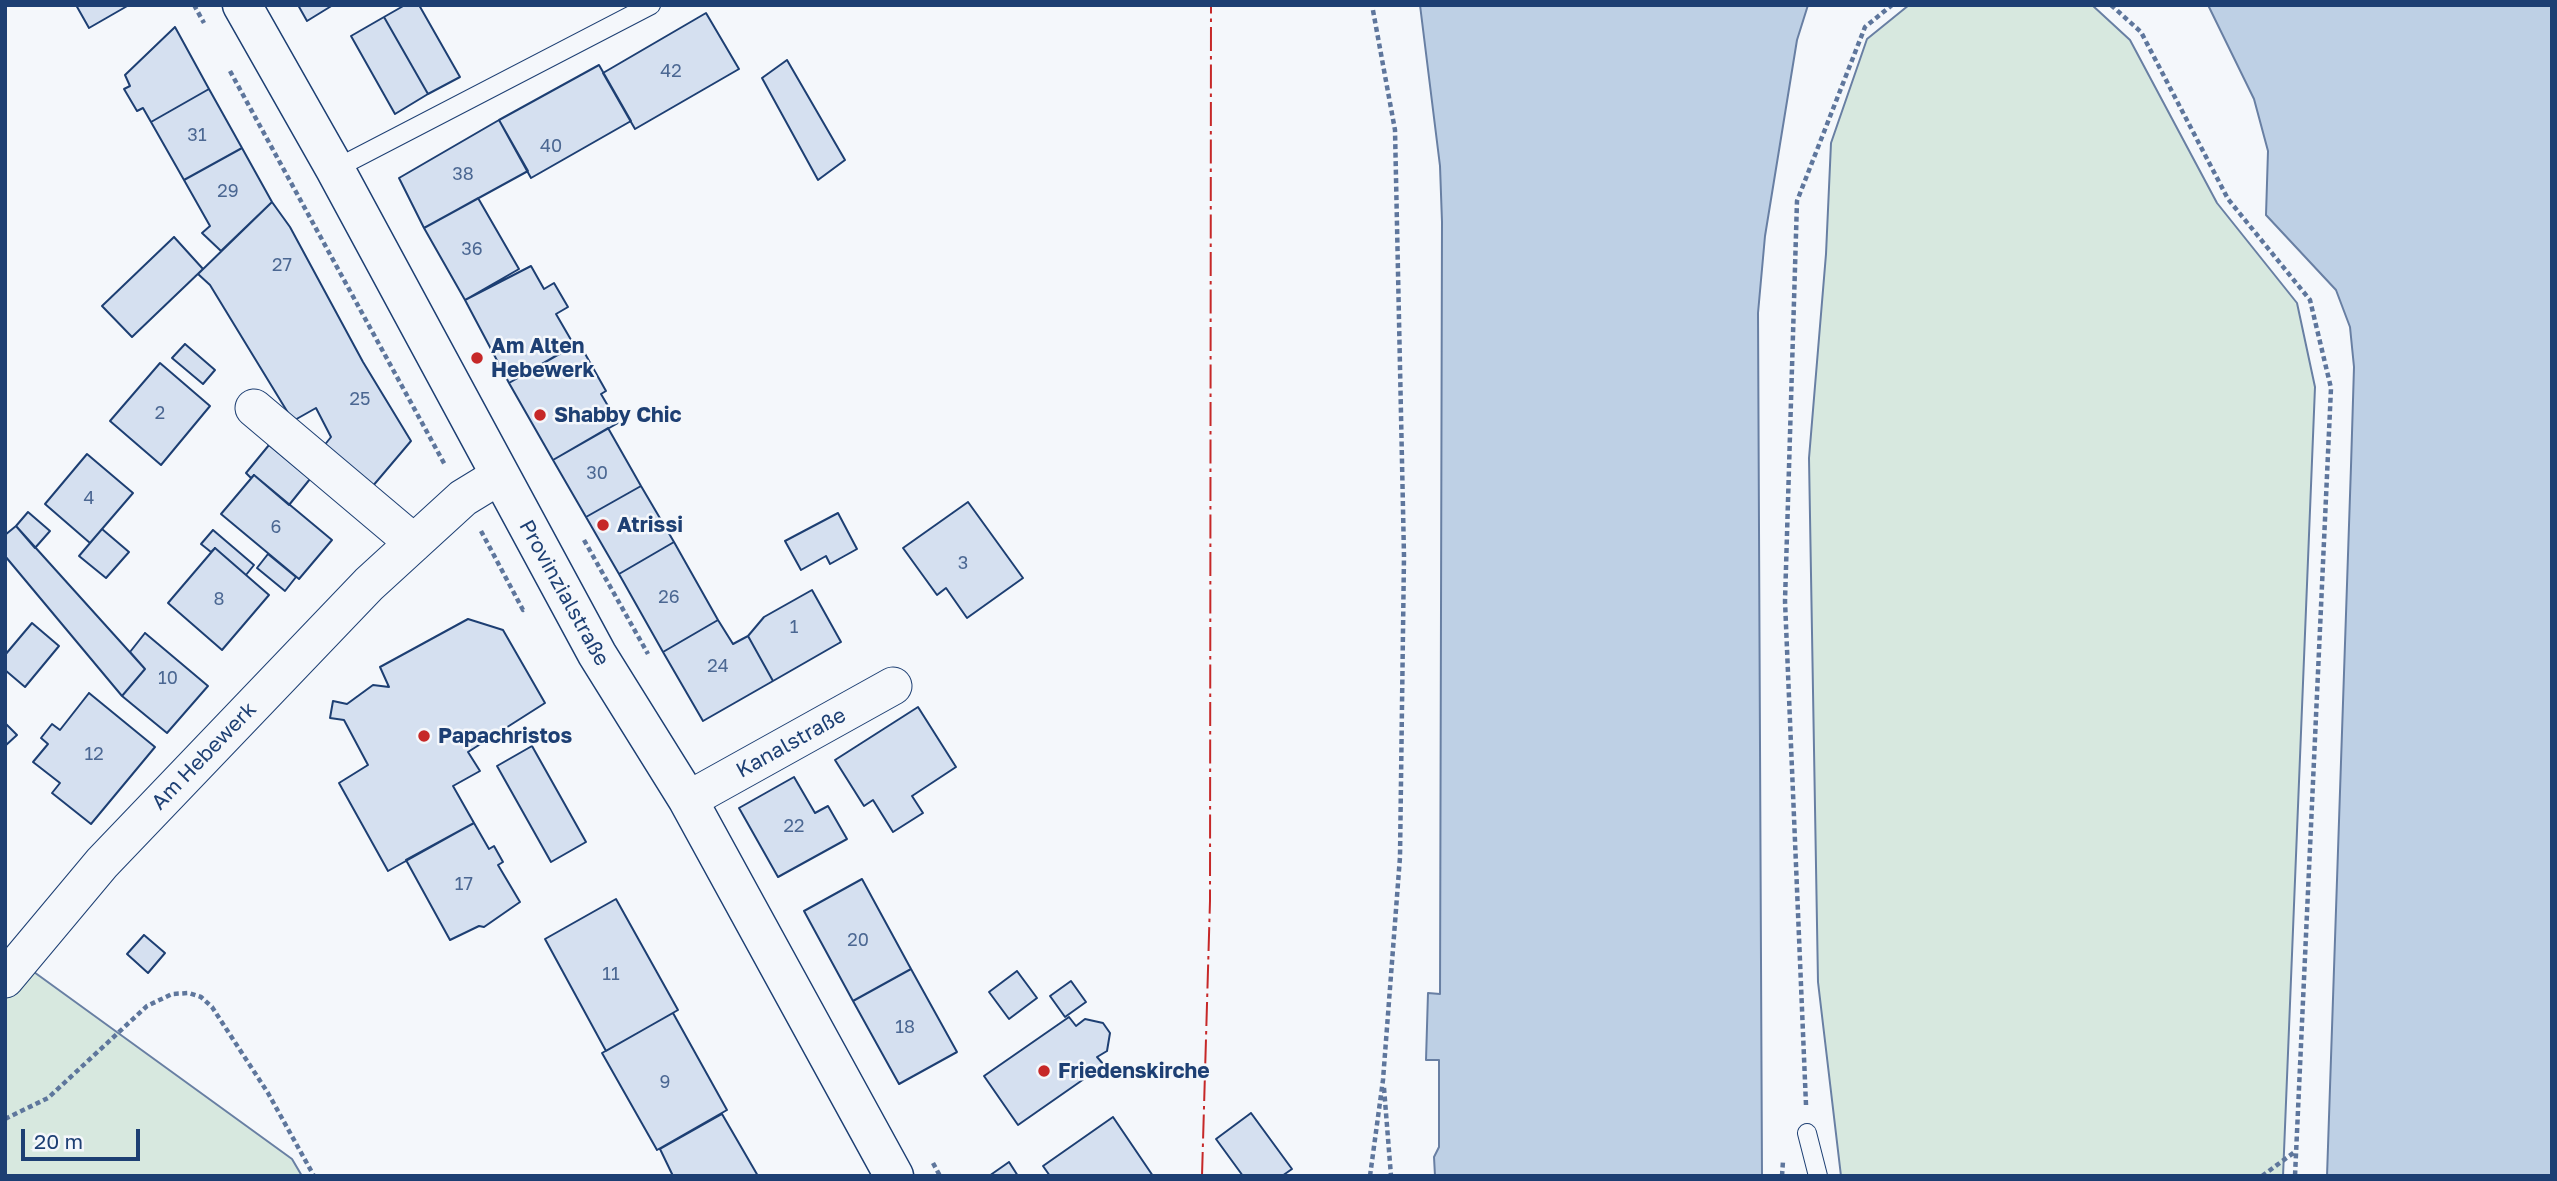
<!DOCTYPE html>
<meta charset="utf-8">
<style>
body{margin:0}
#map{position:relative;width:2557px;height:1181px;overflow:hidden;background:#f4f7fb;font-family:"Golos Text",sans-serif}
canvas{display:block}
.frame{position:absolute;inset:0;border:7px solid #1d3f73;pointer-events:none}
.scale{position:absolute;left:21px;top:1129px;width:119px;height:32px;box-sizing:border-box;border:4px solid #1d3f73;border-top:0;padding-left:9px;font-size:21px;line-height:24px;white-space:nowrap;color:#1d3f73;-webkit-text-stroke:5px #f4f7fb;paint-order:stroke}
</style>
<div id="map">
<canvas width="2557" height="1181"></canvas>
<div class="frame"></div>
<div class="scale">20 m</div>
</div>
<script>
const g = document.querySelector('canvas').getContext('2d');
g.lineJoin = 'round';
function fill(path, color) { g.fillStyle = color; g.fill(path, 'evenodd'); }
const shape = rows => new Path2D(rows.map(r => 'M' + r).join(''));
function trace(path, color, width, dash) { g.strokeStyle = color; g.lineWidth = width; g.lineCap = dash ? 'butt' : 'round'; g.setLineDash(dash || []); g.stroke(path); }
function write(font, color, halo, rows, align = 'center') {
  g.font = font + ' "Golos Text",sans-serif'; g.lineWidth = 5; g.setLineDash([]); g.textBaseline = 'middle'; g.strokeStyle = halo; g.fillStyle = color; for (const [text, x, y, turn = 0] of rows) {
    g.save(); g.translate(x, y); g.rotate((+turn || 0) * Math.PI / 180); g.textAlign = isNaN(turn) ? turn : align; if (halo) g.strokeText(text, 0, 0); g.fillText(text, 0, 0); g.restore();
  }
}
const green = shape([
 [1909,5,2092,5,2130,40,2217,203,2297,303,2315,387,2283,1176,1841,1176,1818,982,1809,458,1826,254,1831,143,1867,39,1909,5],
 [5,951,292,1159,302,1176,5,1176,5,951]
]);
fill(green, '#d7e8df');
trace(green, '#687fa3', 2);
const water = shape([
 [1420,5,1808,5,1797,40,1765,236,1758,313,1762,1176,1435,1176,1434,1157,1439,1147,1439,1060,1426,1060,1428,993,1440,994,1442,222,1440,166,1420,5],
 [2208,5,2552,5,2552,1176,2327,1176,2351,466,2354,367,2350,327,2336,290,2266,215,2268,151,2254,99,2208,5]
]);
fill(water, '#bed0e5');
trace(water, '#687fa3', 2);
const building = shape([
 [76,5,129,5,89,28,76,5],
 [298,5,333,5,307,21,298,5],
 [405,5,419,5,460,77,428,94,384,17,405,5],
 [706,13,739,69,635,129,603,73,706,13],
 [384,17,428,94,395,114,351,36,384,17],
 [175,27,209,89,151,122,143,108,137,111,124,89,130,86,125,75,175,27],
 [787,60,845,160,818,180,762,78,787,60],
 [599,65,631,121,531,178,499,120,599,65],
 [209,89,242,148,184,180,151,122,209,89],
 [499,120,528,171,424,228,399,178,499,120],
 [242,148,272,202,221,251,202,233,210,226,184,180,242,148],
 [478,198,519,269,465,300,424,228,478,198],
 [272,202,290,227,363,362,411,441,372,487,323,447,331,437,316,408,293,421,210,285,198,274,272,202],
 [174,237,203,269,132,337,102,306,174,237],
 [531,266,544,289,554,283,568,307,556,314,574,345,509,383,465,300,531,266],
 [579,343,606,391,601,394,618,423,553,460,509,383,579,343],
 [185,344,215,370,203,384,172,358,185,344],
 [160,363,210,406,161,465,110,421,160,363],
 [608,428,641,486,586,517,553,460,608,428],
 [269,445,310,479,289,505,254,475,251,478,246,473,269,445],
 [87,454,133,493,90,543,45,504,87,454],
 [254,475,332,540,299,579,221,514,254,475],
 [641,486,674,542,619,574,586,517,641,486],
 [968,502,1023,578,967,618,946,588,937,595,903,548,968,502],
 [28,512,50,531,35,548,16,526,28,512],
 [838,513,857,549,830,564,826,556,801,570,785,541,838,513],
 [16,526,145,669,122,696,5,556,5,535,16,526],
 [102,529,129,552,106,578,79,556,102,529],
 [213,530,254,565,246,575,215,548,211,552,201,544,213,530],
 [674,542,718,620,663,652,619,574,674,542],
 [215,548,269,595,222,650,168,603,215,548],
 [268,554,296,577,285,591,257,568,268,554],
 [812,590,841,642,773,681,748,636,764,617,812,590],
 [468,619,503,630,545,703,468,752,480,771,453,786,474,823,388,871,339,783,368,765,344,720,330,718,333,701,347,704,373,685,389,687,380,667,468,619],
 [718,620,733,644,748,636,773,681,703,721,663,652,718,620],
 [32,623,59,646,25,687,5,670,5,655,32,623],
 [145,633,208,686,167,733,122,696,145,669,130,652,145,633],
 [89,693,155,747,91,824,52,793,60,783,33,762,48,744,41,738,52,724,60,730,89,693],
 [918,707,956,767,912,796,923,813,893,832,873,800,864,806,835,760,918,707],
 [5,723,17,735,5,746,5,723],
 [532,746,586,842,551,862,497,766,532,746],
 [794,777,815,813,828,806,847,839,778,877,739,808,794,777],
 [474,823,489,849,494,846,503,862,498,865,520,902,484,927,479,926,450,940,406,860,474,823],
 [862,879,911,969,853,1001,804,911,862,879],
 [616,899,678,1010,606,1051,545,939,616,899],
 [144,935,165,953,148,973,127,954,144,935],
 [911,969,957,1052,899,1084,853,1001,911,969],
 [1017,971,1037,998,1009,1019,989,992,1017,971],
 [1071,981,1086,1002,1065,1017,1050,996,1071,981],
 [673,1013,727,1110,657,1150,602,1053,673,1013],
 [1069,1017,1076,1026,1085,1019,1103,1023,1110,1033,1107,1051,1097,1057,1104,1065,1018,1125,984,1076,1069,1017],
 [1251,1113,1292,1169,1282,1176,1243,1176,1216,1139,1251,1113],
 [722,1114,758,1176,673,1176,660,1149,722,1114],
 [1113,1117,1153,1176,1050,1176,1043,1166,1113,1117],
 [1009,1162,1018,1176,989,1176,1009,1162]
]);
fill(building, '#d5e0f0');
trace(building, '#1d3f73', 2);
const service = shape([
 [335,169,651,5],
 [1807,1133,1818,1176]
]);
const minor = shape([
 [254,408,414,543],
 [688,800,893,686],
 [5,979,102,863,369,584,463,498,499,476]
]);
const secondary = shape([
 [242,5,335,169,597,654,688,800,894,1176]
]);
trace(service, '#1d3f73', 20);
trace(minor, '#1d3f73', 39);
trace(secondary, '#1d3f73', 41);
trace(shape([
 [194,5,204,23],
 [2111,5,2141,32,2228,199,2310,300,2331,388,2295,1176],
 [230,71,445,465],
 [481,531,523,610,526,608],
 [584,540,648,654],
 [1384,1088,1391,1176],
 [1806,1105,1785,601,1797,201,1865,27,1892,5],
 [5,1119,48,1098,147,1006,172,994,189,993,201,997,212,1007,268,1093,314,1176],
 [933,1163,940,1176],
 [1370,1176,1383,1080,1400,857,1404,556,1395,130,1372,5],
 [1782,1176,1783,1161],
 [2262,1176,2296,1151]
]), '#5e769c', 4.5, [5, 3.5]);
trace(service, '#f4f7fb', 18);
trace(minor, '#f4f7fb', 37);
trace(secondary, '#f4f7fb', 38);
trace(shape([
 [1202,1176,1210,901,1211,5]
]), '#c62828', 2, [24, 5, 3.5, 5]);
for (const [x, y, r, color] of [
 [477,358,7,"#c62828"],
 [540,415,7,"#c62828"],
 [603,525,7,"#c62828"],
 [424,736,7,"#c62828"],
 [1044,1071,7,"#c62828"]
]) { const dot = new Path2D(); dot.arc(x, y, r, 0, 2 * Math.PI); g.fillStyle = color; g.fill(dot); trace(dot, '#f4f7fb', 2.5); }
write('18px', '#4b6792', null, [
 ["42",671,71],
 ["31",197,135],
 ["40",551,146],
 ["38",463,174],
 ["29",228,191],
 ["36",472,249],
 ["27",282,265],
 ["25",360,399],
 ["2",160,413],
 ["30",597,473],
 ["4",89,498],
 ["6",276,527],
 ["3",963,563],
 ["26",669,597],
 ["8",219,599],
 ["1",794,627],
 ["24",718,666],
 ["10",168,678],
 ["12",94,754],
 ["22",794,826],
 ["17",464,884],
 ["20",858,940],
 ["11",611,974],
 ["18",905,1027],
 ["9",665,1082]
]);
write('bold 21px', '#1d3f73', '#f4f7fb', [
 ["Am Alten",491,346],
 ["Hebewerk",491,370],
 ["Shabby Chic",554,415],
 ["Atrissi",617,525],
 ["Papachristos",438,736],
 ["Friedenskirche",1058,1071]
], 'left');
write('21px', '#1d3f73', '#f4f7fb', [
 ["Provinzialstraße",564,593,61],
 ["Kanalstraße",791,743,-29],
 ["Am Hebewerk",204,756,-46]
]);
</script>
